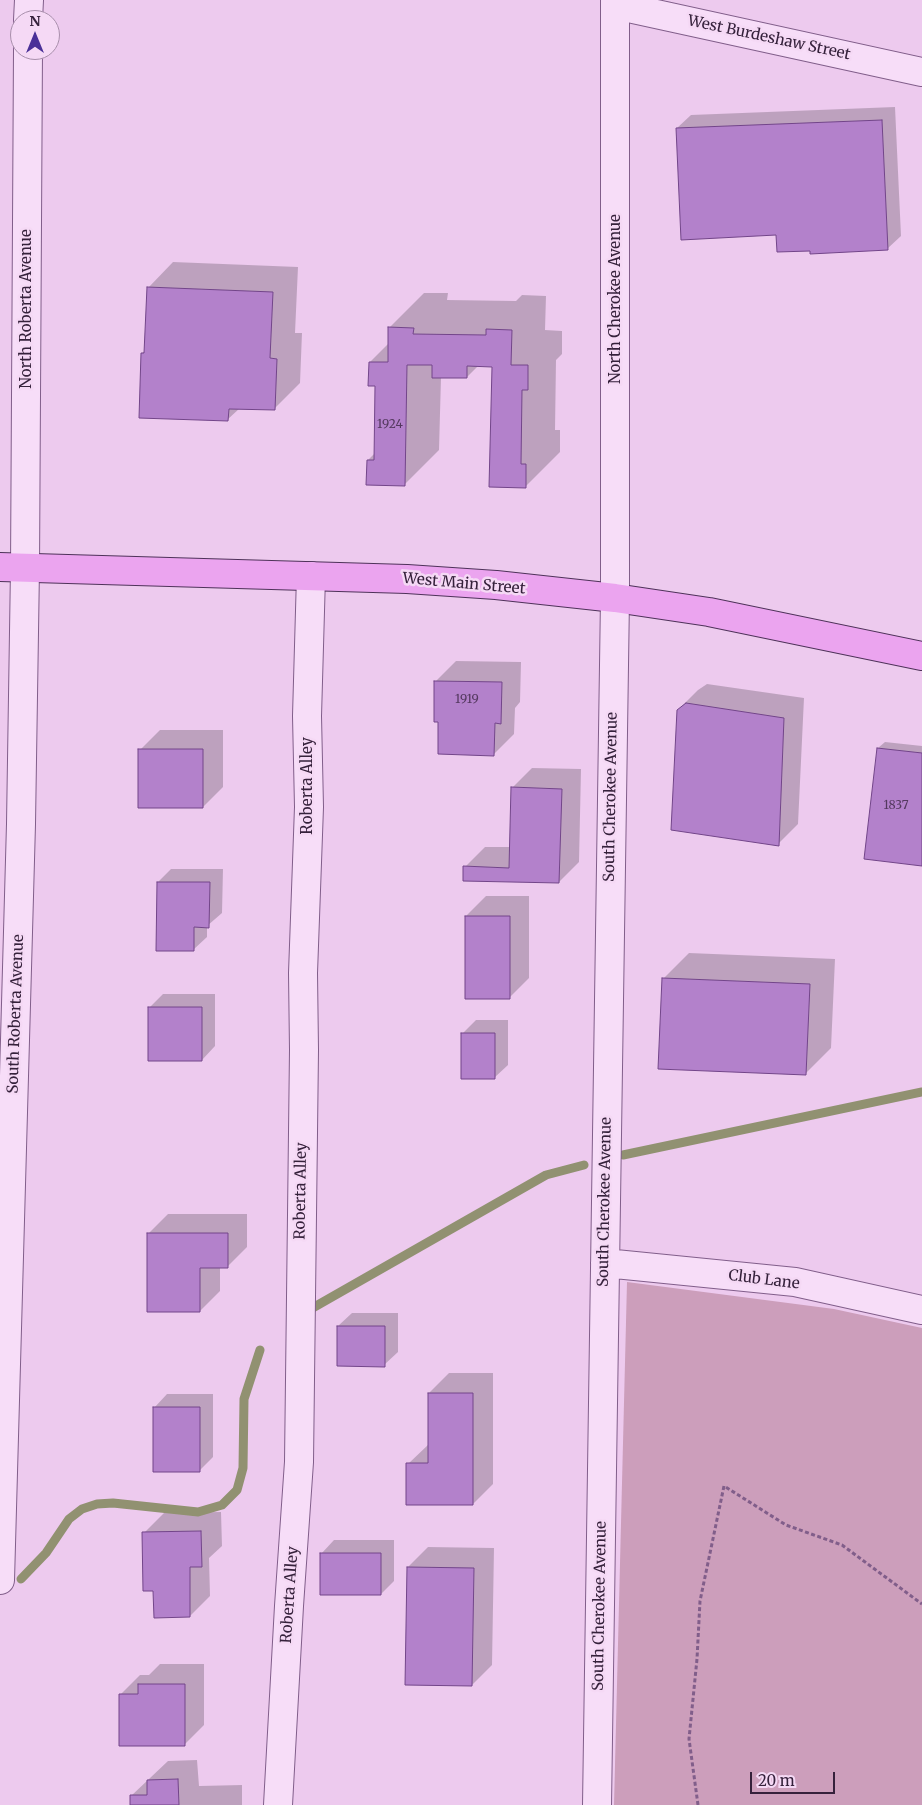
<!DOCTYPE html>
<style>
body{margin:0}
#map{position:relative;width:922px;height:1805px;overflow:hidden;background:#edcaee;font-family:Merriweather,serif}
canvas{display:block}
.north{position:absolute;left:10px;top:10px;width:50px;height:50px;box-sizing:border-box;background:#f5d9f5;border:1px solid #a88fab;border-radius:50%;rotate:0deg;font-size:14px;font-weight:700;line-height:20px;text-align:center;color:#35213b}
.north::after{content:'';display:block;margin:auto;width:18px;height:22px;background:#4a3098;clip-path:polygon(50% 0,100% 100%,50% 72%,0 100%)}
.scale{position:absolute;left:750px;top:1772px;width:85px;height:22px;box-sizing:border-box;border:2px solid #35213b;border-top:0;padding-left:6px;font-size:15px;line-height:18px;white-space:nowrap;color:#35213b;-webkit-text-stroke:4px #f5d9f5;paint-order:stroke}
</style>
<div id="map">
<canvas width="922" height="1805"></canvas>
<div class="north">N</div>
<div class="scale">20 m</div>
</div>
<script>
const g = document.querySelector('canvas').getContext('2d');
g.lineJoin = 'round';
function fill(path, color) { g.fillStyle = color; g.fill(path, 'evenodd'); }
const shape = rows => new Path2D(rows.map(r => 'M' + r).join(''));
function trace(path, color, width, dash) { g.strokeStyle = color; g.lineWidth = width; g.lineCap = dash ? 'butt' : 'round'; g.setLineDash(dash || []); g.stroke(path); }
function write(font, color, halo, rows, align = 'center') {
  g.font = font + ' Merriweather,serif'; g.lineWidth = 5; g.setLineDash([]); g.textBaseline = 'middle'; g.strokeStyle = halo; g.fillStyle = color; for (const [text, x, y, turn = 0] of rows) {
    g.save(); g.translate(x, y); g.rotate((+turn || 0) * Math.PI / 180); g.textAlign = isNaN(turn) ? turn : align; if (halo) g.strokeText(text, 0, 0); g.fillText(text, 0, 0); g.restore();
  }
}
fill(shape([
 [627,1282,834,1309,922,1328,922,1805,614,1805]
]), '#cc9ebb');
fill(shape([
 [895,107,901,236,887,249,811,249,778,234,677,128,691,115],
 [173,262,298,267,295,333,302,333,300,383,274,409,240,408,227,420,142,353,145,351,148,288],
 [424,293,448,293,447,300,516,301,522,295,546,296,545,330,562,331,562,354,556,360,555,430,560,430,560,452,525,487,493,365,479,365,467,377,441,377,439,450,405,484,368,460,375,453,377,384,370,362,389,343,389,328],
 [456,661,521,662,520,702,515,708,514,734,494,754,436,681],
 [707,684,804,698,798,824,778,844,678,710,698,690],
 [160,730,223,730,223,787,203,807,140,750],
 [885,742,922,746,922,864,866,858,878,748],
 [532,768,581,769,579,862,559,882,465,867,485,847,511,847,512,788],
 [171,869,223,869,222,913,207,926,207,937,193,950,158,882],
 [486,896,529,896,529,978,509,998,466,916],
 [689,953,835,959,831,1048,806,1073,663,979],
 [163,994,215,994,215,1046,202,1060,149,1008],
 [476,1020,508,1020,508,1065,494,1078,463,1033],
 [168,1214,247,1214,247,1247,227,1267,220,1267,220,1291,200,1311,148,1234],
 [352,1313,398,1313,398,1352,384,1365,338,1326],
 [449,1373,493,1373,493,1484,473,1504,408,1464,429,1444,429,1393],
 [167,1394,213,1394,213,1457,200,1470,154,1408],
 [221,1512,222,1546,209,1558,210,1596,190,1616,154,1589,144,1533,164,1513],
 [334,1540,394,1540,394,1581,381,1594,321,1554],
 [428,1547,494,1548,492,1665,472,1685,408,1567],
 [160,1664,204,1664,204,1725,184,1745,120,1695,140,1675,149,1675],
 [197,1760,199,1786,242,1785,242,1805,131,1805,131,1796,168,1761]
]), '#0003');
trace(shape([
 [623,1155,922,1092],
 [309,1310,546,1175,584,1165],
 [21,1579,46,1553,69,1519,82,1509,97,1504,113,1503,198,1512,222,1505,237,1490,243,1468,244,1399,260,1350]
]), '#919171', 9);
const building = shape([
 [882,120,888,250,810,254,810,251,777,252,776,235,681,240,676,128,882,120],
 [147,287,273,292,270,358,277,359,275,410,229,409,228,421,139,418,141,353,144,353,147,287],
 [388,327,414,328,413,334,486,335,486,329,512,330,511,365,528,365,528,390,522,390,521,464,526,464,526,488,489,487,492,367,467,366,467,378,432,378,432,365,407,365,405,486,366,485,367,460,374,460,375,386,368,386,369,362,388,362,388,327],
 [434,681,502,682,501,724,495,723,494,756,438,754,438,722,434,722,434,681],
 [686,703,784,718,779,846,671,830,677,710,686,703],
 [877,748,922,753,922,866,864,859,877,748],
 [138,749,203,749,203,808,138,808,138,749],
 [511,787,562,789,559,883,463,881,463,866,509,868,511,787],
 [157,882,210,882,209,928,194,927,194,951,156,951,157,882],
 [465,916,510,916,510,999,465,999,465,916],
 [662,978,810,984,806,1075,658,1069,662,978],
 [148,1007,202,1007,202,1061,148,1061,148,1007],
 [461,1033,495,1033,495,1079,461,1079,461,1033],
 [147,1233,228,1233,228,1268,200,1268,200,1312,147,1312,147,1233],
 [337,1326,385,1326,385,1367,337,1366,337,1326],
 [428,1393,473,1393,473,1505,406,1505,406,1463,428,1463,428,1393],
 [153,1407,200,1407,200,1472,153,1472,153,1407],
 [201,1531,202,1567,190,1567,190,1617,154,1618,153,1591,143,1591,142,1532,201,1531],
 [320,1553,381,1553,381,1595,320,1595,320,1553],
 [407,1567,474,1568,472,1686,405,1685,407,1567],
 [138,1684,185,1684,185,1746,119,1746,119,1694,138,1694,138,1684],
 [178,1779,179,1805,130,1805,130,1795,147,1795,147,1780,178,1779]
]);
fill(building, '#b381cb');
trace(building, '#724589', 1);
const minor = shape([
 [615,5,922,72],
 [28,20,29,0],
 [605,1263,795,1282,922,1310],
 [0,1580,21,824,25,568,28,50],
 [278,1805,289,1606,299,1462,304,1050,303,973,309,807,307,716,311,576],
 [597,1805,615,598,615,0]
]);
const major = shape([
 [0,567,407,579,496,585,615,598,709,612,922,656]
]);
trace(minor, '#815e8a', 30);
trace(major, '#4e3259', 30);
trace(shape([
 [698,1805,689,1739,697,1659,700,1601,724,1486,786,1525,842,1545,922,1604]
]), '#815e8a', 3, [4, 2.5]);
trace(minor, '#f7ddf8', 28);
trace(major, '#eba4ef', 28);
write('12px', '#54395f', null, [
 ["1924",390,425],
 ["1919",467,700],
 ["1837",896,806]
]);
write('15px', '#35213b', '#f5d9f5', [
 ["West Burdeshaw Street",769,38,12],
 ["North Cherokee Avenue",616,299,-90],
 ["North Roberta Avenue",27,309,-90],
 ["West Main Street",464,584,5],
 ["Roberta Alley",308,786,-90],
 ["South Cherokee Avenue",611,797,-89],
 ["South Roberta Avenue",16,1014,-88],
 ["Roberta Alley",301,1191,-89],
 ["South Cherokee Avenue",605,1202,-89],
 ["Club Lane",764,1280,7],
 ["Roberta Alley",290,1595,-86],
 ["South Cherokee Avenue",600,1606,-89]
]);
</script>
